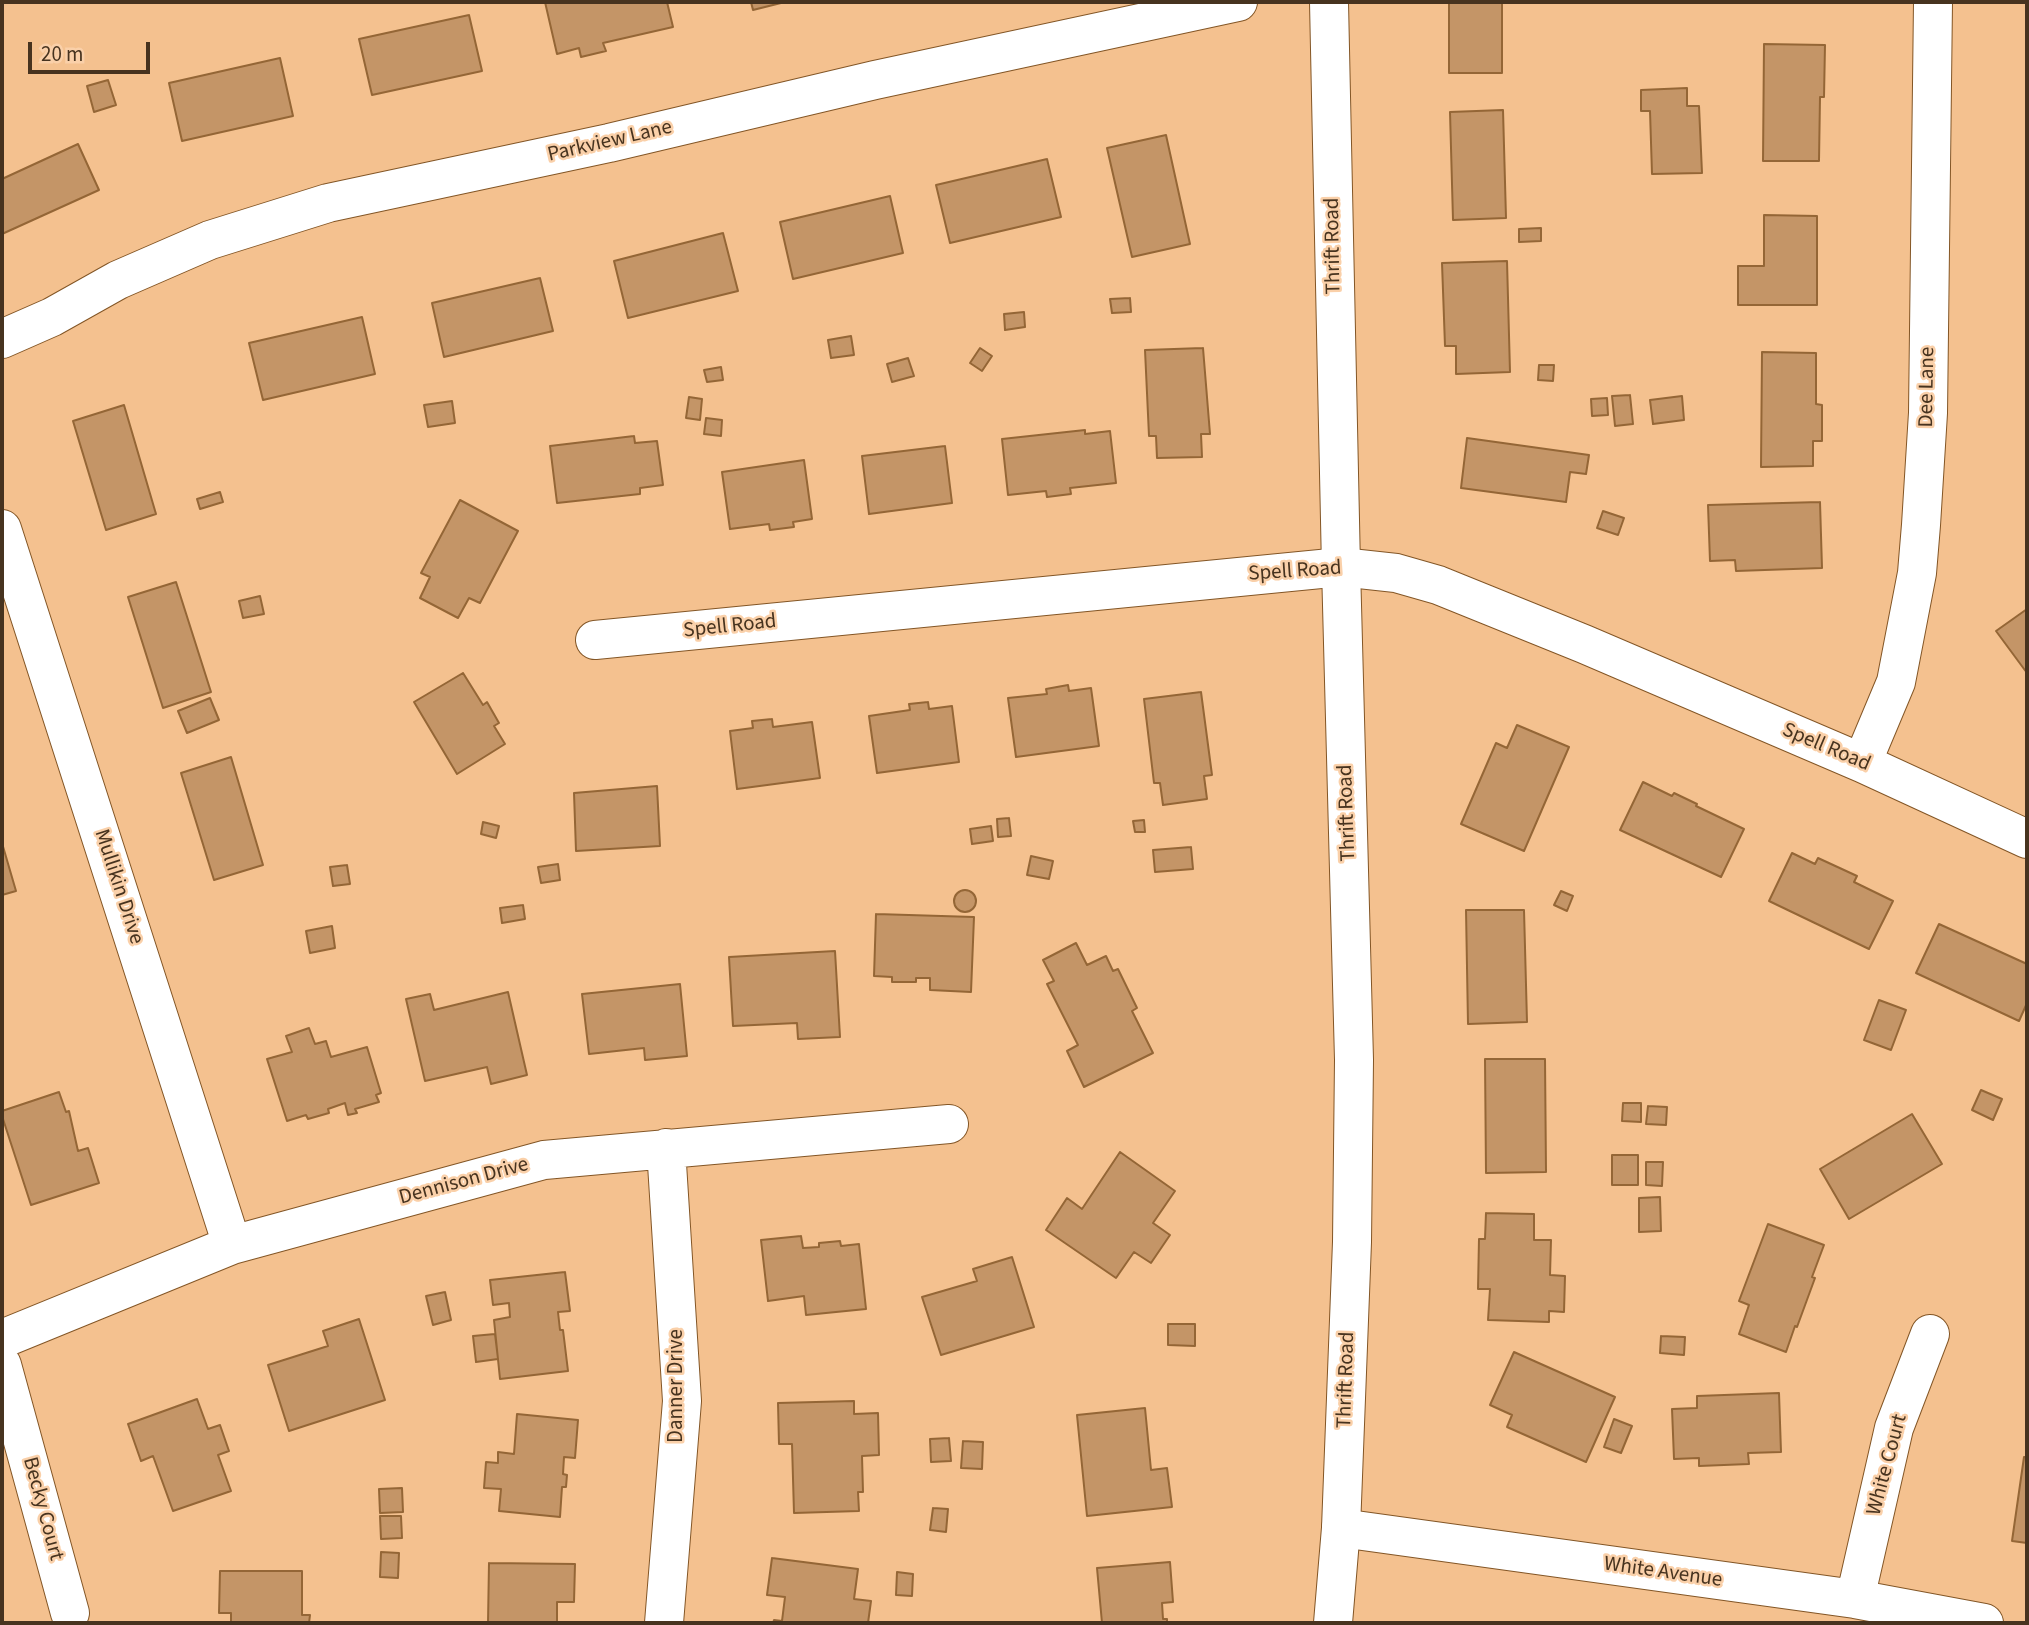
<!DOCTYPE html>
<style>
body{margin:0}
#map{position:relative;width:2029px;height:1625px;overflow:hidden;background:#f4c18f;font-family:"Source Sans 3",sans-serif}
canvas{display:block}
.frame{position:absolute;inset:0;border:4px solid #47331f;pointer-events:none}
.scale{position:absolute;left:28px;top:42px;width:122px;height:32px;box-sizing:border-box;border:4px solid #47331f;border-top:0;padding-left:9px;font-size:21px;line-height:24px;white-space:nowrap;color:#47331f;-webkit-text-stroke:5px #fad0a9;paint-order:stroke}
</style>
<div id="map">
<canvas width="2029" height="1625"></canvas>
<div class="frame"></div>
<div class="scale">20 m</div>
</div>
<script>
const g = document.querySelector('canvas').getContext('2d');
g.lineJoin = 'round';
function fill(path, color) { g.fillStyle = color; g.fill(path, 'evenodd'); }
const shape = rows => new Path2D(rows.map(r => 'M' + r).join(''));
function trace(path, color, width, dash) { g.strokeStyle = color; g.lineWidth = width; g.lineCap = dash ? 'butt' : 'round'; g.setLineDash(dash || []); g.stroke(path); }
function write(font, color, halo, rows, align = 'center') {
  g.font = font + ' "Source Sans 3",sans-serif'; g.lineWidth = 5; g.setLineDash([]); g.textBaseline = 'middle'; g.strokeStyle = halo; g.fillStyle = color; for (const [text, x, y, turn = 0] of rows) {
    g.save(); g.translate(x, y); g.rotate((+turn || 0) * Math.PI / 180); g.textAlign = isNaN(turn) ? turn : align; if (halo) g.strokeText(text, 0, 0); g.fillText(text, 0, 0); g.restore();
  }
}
const building = shape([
 [545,2,667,2,673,27,603,43,606,51,581,57,579,48,557,54,545,2],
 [751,2,785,2,753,10,751,2],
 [1449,2,1502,2,1502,73,1449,73,1449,2],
 [469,15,482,71,372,95,359,39,469,15],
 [1764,44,1825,45,1824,97,1820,97,1819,161,1763,161,1764,44],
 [280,58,293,116,182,141,169,83,280,58],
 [108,80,116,105,94,112,87,86,108,80],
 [1687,88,1687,106,1699,106,1702,173,1652,174,1650,111,1641,111,1641,90,1687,88],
 [1503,110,1506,218,1453,220,1450,112,1503,110],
 [1166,135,1190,244,1132,257,1107,148,1166,135],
 [78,144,99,190,2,234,2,179,78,144],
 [1047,159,1061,217,950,243,936,185,1047,159],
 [890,196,903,253,793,279,780,222,890,196],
 [1764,215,1817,216,1817,305,1738,305,1738,266,1764,266,1764,215],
 [1541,228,1541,241,1519,242,1519,229,1541,228],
 [723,233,738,291,628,318,614,261,723,233],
 [1507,261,1510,372,1456,374,1456,346,1445,346,1442,263,1507,261],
 [540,278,553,331,444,357,432,303,540,278],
 [1130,298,1131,312,1112,313,1110,299,1130,298],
 [1024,312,1025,327,1005,330,1004,314,1024,312],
 [362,317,375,374,263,400,249,343,362,317],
 [851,336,854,355,831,358,828,340,851,336],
 [980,348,992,356,982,371,970,363,980,348],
 [1203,348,1210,434,1201,434,1202,457,1157,458,1156,436,1149,436,1145,350,1203,348],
 [1762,352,1816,353,1816,404,1822,405,1822,441,1813,441,1813,466,1761,467,1762,352],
 [908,358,914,376,892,382,887,364,908,358],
 [1539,365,1554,365,1553,381,1538,380,1539,365],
 [721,367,723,380,707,382,704,370,721,367],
 [1630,395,1633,424,1615,426,1612,396,1630,395],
 [1682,396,1684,420,1653,424,1650,400,1682,396],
 [689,397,702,399,700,420,686,418,689,397],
 [1607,398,1608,415,1592,416,1591,399,1607,398],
 [452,401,455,423,428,427,424,405,452,401],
 [124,405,156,514,106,530,73,421,124,405],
 [706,418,722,420,721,436,704,434,706,418],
 [1085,430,1085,434,1110,431,1116,483,1070,488,1071,494,1047,497,1046,491,1008,495,1002,439,1085,430],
 [634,436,635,443,657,441,663,485,640,488,640,494,557,503,550,446,634,436],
 [1467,438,1589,455,1586,474,1570,472,1566,502,1461,488,1467,438],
 [945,446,952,503,869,514,862,456,945,446],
 [804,460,812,519,793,522,794,527,770,530,769,524,730,529,722,472,804,460],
 [220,492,223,502,200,509,197,499,220,492],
 [460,500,518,531,480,603,469,598,458,618,420,598,430,577,421,573,460,500],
 [1820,502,1822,568,1736,571,1735,560,1710,561,1708,505,1820,502],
 [1603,511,1624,518,1618,535,1597,528,1603,511],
 [176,582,211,692,163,708,128,597,176,582],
 [260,596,264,614,243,618,239,601,260,596],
 [2027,609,2027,673,1996,631,2027,609],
 [463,673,483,705,487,702,499,723,494,726,505,744,457,774,414,702,463,673],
 [1068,685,1069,691,1091,688,1099,746,1016,757,1008,698,1047,694,1046,689,1068,685],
 [1201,692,1212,775,1204,776,1207,799,1163,805,1160,783,1154,783,1144,699,1201,692],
 [210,698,219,720,187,733,178,711,210,698],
 [928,702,929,709,952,706,959,762,877,773,869,716,910,710,909,704,928,702],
 [772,719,773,727,812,722,820,778,737,789,730,731,753,728,752,721,772,719],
 [1517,725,1569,747,1524,851,1461,824,1496,743,1507,748,1517,725],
 [231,757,263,865,214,880,181,773,231,757],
 [1643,782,1672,796,1674,793,1697,804,1696,806,1744,829,1721,877,1620,830,1643,782],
 [657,786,660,846,576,851,574,793,657,786],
 [1009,818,1011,836,998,837,997,819,1009,818],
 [1144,820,1145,832,1135,832,1133,821,1144,820],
 [483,822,499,826,496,838,481,834,483,822],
 [991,826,993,841,972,844,970,829,991,826],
 [2,843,16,891,2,895,2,843],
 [1191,847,1193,869,1155,872,1153,850,1191,847],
 [1792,853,1815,864,1818,858,1857,876,1854,882,1893,901,1869,949,1769,901,1792,853],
 [1031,856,1053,861,1049,879,1027,875,1031,856],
 [558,864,560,880,541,883,538,867,558,864],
 [347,865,350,884,333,886,330,867,347,865],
 '954 901a11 11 0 1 1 22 0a11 11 0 1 1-22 0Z',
 [1561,891,1573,896,1567,911,1554,905,1561,891],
 [523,905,525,919,502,923,500,908,523,905],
 [1466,910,1524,910,1527,1022,1468,1024,1466,910],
 [876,914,974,917,971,992,930,990,930,978,916,978,916,982,892,982,892,977,874,976,876,914],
 [1939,924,2027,964,2027,1003,2019,1021,1916,973,1939,924],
 [332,926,335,948,310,953,306,931,332,926],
 [1076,943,1087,965,1106,956,1113,971,1118,969,1137,1008,1132,1011,1153,1053,1084,1087,1067,1051,1078,1045,1047,984,1054,981,1043,960,1076,943],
 [835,951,840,1037,798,1039,797,1023,733,1026,729,957,835,951],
 [680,984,687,1056,645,1060,644,1048,589,1054,582,994,680,984],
 [508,992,527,1075,491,1084,487,1067,425,1081,406,999,430,994,434,1010,508,992],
 [1879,1000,1906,1010,1891,1050,1864,1040,1879,1000],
 [309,1028,315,1044,326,1041,331,1057,367,1047,381,1093,376,1095,379,1102,355,1109,357,1113,348,1115,345,1103,328,1109,329,1113,308,1119,306,1115,287,1121,267,1059,292,1052,286,1036,309,1028],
 [1485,1059,1545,1059,1546,1172,1486,1173,1485,1059],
 [1981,1090,2002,1099,1993,1120,1972,1110,1981,1090],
 [59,1092,66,1112,69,1111,78,1151,88,1148,99,1183,31,1205,2,1116,2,1111,59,1092],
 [1623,1103,1641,1103,1641,1122,1622,1121,1623,1103],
 [1648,1106,1667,1107,1666,1125,1646,1124,1648,1106],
 [1912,1114,1942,1164,1849,1219,1820,1169,1912,1114],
 [1120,1152,1175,1191,1153,1223,1170,1235,1151,1263,1134,1252,1116,1278,1046,1230,1067,1198,1082,1209,1120,1152],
 [1612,1155,1638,1155,1638,1185,1612,1185,1612,1155],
 [1646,1162,1663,1162,1662,1186,1646,1185,1646,1162],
 [1660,1197,1661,1231,1639,1232,1639,1198,1660,1197],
 [1486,1213,1534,1214,1534,1240,1551,1240,1550,1275,1565,1276,1564,1312,1549,1311,1549,1322,1488,1320,1490,1289,1478,1289,1479,1239,1485,1239,1486,1213],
 [1768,1224,1824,1245,1812,1277,1815,1278,1797,1327,1795,1326,1786,1352,1739,1334,1749,1305,1739,1301,1768,1224],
 [801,1236,803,1248,819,1247,819,1243,840,1241,841,1246,859,1244,866,1309,806,1315,804,1296,768,1301,761,1240,801,1236],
 [1012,1257,1034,1327,941,1355,922,1297,977,1281,973,1269,1012,1257],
 [565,1272,570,1311,558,1312,560,1330,563,1330,568,1371,500,1379,494,1320,510,1317,509,1303,493,1305,490,1280,565,1272],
 [445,1292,451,1320,433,1325,426,1296,445,1292],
 [359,1319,385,1400,289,1431,268,1365,328,1346,323,1331,359,1319],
 [1168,1324,1195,1324,1195,1346,1168,1345,1168,1324],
 [495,1334,498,1359,476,1362,473,1336,495,1334],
 [1661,1336,1685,1337,1684,1355,1660,1353,1661,1336],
 [1514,1352,1615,1397,1586,1462,1507,1427,1512,1415,1490,1405,1514,1352],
 [1779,1393,1781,1452,1748,1453,1749,1464,1699,1466,1699,1458,1674,1459,1672,1409,1697,1408,1697,1396,1779,1393],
 [197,1399,208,1429,220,1425,229,1451,218,1455,231,1491,173,1511,153,1456,141,1461,128,1424,197,1399],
 [854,1401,854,1414,878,1413,879,1455,862,1456,863,1492,858,1492,859,1511,794,1513,792,1444,779,1444,778,1403,854,1401],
 [1145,1408,1151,1470,1167,1468,1172,1507,1087,1516,1077,1415,1145,1408],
 [517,1414,578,1420,575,1458,564,1457,563,1474,567,1475,566,1487,562,1487,560,1517,499,1511,501,1489,484,1488,486,1462,498,1463,498,1452,514,1454,517,1414],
 [1614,1419,1632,1426,1621,1453,1604,1447,1614,1419],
 [949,1438,951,1461,931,1462,930,1439,949,1438],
 [963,1441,983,1442,982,1469,961,1468,963,1441],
 [2024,1457,2027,1457,2027,1543,2012,1541,2024,1457],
 [402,1488,403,1512,380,1513,379,1489,402,1488],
 [933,1508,948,1509,946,1532,930,1530,933,1508],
 [380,1516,401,1516,402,1538,381,1539,380,1516],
 [381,1552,399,1553,398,1578,380,1577,381,1552],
 [772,1558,858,1569,854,1599,871,1601,868,1623,773,1623,774,1620,782,1621,785,1597,767,1595,772,1558],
 [1170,1562,1173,1602,1162,1603,1163,1619,1167,1619,1167,1623,1102,1623,1097,1568,1170,1562],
 [489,1563,575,1564,574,1602,557,1602,557,1623,488,1623,489,1563],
 [220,1571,302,1571,302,1615,310,1615,309,1623,231,1623,231,1613,219,1613,220,1571],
 [897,1572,913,1574,912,1596,896,1595,897,1572]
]);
fill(building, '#c49567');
trace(building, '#946636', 2);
const street = shape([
 [2,339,52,317,118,280,210,240,328,203,609,143,875,80,1238,2],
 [2,529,232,1245],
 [595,640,1341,567,1396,573,1438,585,1584,644,1862,763,2027,839],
 [1862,763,1896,682,1917,573,1921,525,1928,413,1933,2],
 [2,1339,232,1245,544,1160,949,1124],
 [2,1365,70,1613],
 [1341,1528,1855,1599,1984,1623],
 [1855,1599,1894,1428,1930,1334],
 [664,1623,682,1401,666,1148]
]);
const secondary = shape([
 [1329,2,1341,567,1354,1060,1352,1242,1341,1528,1333,1623]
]);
trace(street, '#835626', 40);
trace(secondary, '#835626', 40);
trace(street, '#fff', 38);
trace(secondary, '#fff', 38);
write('21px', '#47331f', '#fad0a9', [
 ["Parkview Lane",610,142,-13],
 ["Thrift Road",1334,246,-91],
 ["Dee Lane",1928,387,-89],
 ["Spell Road",1295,572,-4],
 ["Spell Road",730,627,-6],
 ["Spell Road",1826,748,23],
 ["Thrift Road",1348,813,-92],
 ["Mullikin Drive",118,887,72],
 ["Dennison Drive",464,1182,-15],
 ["Thrift Road",1347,1380,-88],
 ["Danner Drive",677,1386,-90],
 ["White Court",1888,1465,-75],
 ["Becky Court",42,1509,75],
 ["White Avenue",1663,1573,8]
]);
</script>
